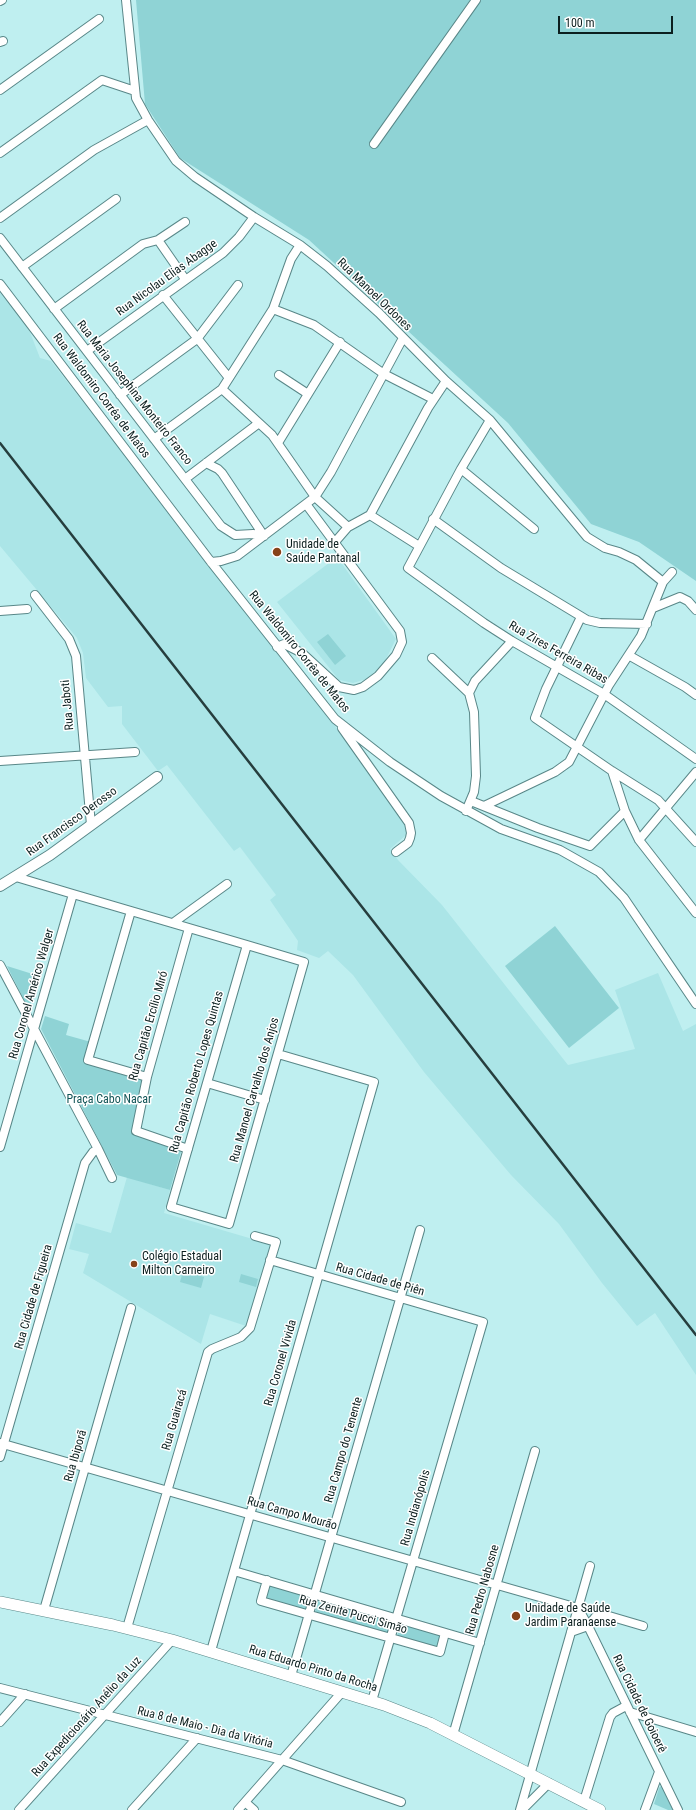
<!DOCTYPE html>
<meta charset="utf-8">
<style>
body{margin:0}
#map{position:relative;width:696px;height:1810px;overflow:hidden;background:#bfeff0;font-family:"Roboto Condensed",sans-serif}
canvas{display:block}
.scale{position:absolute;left:558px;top:16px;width:115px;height:18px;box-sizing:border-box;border:2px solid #0c1f1f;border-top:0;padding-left:5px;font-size:12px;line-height:14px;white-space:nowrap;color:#0c1f1f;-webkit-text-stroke:3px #fff;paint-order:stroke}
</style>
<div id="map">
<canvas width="696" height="1810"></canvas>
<div class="scale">100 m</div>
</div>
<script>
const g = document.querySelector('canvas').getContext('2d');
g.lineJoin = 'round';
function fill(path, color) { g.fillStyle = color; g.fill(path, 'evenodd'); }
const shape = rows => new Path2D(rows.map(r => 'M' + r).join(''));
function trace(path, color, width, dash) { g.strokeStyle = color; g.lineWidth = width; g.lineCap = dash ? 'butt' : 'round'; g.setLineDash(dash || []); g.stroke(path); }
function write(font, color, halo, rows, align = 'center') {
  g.font = font + ' "Roboto Condensed",sans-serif'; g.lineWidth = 3; g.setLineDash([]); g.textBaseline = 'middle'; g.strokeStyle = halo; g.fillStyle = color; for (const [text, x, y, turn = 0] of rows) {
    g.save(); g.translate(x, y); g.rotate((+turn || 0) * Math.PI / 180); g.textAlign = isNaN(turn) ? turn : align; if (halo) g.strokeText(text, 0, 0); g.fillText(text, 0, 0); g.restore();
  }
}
fill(shape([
 [0,293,28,327,40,358,51,361,333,723,381,788,407,828,407,832,405,836,390,849,398,860,442,905,568,1065,635,1049,615,990,658,973,683,1031,696,1024,696,1375,655,1313,637,1326,602,1283,559,1224,511,1175,424,1072,353,975,328,951,319,958,297,950,298,941,270,900,276,895,240,847,234,851,167,765,158,771,122,724,122,706,108,707,86,678,83,653,77,638,0,546],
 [337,557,396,639,384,663,367,679,353,683,339,680,277,602],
 [127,1177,170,1190,164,1213,273,1245,249,1327,210,1314,201,1344,83,1273,89,1254,69,1249,76,1223,111,1233]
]), '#abe5e7');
fill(shape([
 [136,0,696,0,696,581,639,542,591,524,508,423,309,240,180,158,145,104],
 [328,634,346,656,335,665,317,642],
 [555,926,619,1008,569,1048,505,966],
 [7,966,39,976,29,1010],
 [45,1016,69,1024,66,1035,91,1042,85,1063,142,1080,131,1133,181,1152,170,1190,117,1175,41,1029],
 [183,1271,204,1277,201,1288,180,1282],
 [241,1274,258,1279,256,1287,239,1282],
 [270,1585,310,1597,306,1610,266,1598],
 [319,1599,392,1620,388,1634,315,1613],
 [401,1624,443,1635,439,1648,397,1636],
 [661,1786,667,1793,666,1796,673,1810,668,1810,654,1804,659,1788]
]), '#8fd3d5');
const minor = shape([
 [126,0,136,98,148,120,176,161,195,177,254,217,300,245,327,266,379,313,446,381,490,420,587,537,605,548,619,552,636,560,663,582],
 [0,1,2,0],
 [0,42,3,41],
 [0,90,99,19],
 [374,144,476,0],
 [0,153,102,80,135,91],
 [0,218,94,150,148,120],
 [0,238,221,526,235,535,253,534,264,536],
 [158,240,185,279],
 [22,267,116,199],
 [0,284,211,562,335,719,390,762,441,796,501,829,560,850,599,872,624,898,696,1004],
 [163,295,229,378],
 [54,309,143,244,158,240,185,222],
 [273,309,314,325,384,374,433,399],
 [87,351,223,253,239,237,254,217],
 [279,375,308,394],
 [222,389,272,435,315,497,348,527],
 [120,395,197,339,238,285],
 [490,420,461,469,408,568,484,623,512,641,604,694,696,759],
 [154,439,222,389,273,309,291,259,300,245],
 [278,443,340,342],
 [206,463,218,469,222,473,264,536],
 [461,469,534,529],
 [185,479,259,423],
 [370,515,419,546],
 [433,519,501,568,587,620,600,623,647,624],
 [335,542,348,527,370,515,428,408,446,381],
 [211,562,221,561,237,556,315,497,331,472,403,338],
 [35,595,69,639,76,656,91,825],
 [653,608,680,597,688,601,696,610],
 [0,611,27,609],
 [581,617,546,689,535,718,612,771,658,800,696,842],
 [277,647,284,644,302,653,339,687,354,690,363,687,378,676,396,655,402,642,400,631,306,504],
 [630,656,685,687,696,695],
 [432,658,469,693],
 [342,728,409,823,411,833,410,838,408,843,396,852],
 [0,761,135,752],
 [612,771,625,811,639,840,696,913],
 [471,801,538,828,590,846,625,811],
 [484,806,555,772,569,762,609,685,641,636,663,582,672,572],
 [466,811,474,792,476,776,474,712,469,693,475,681,512,641],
 [639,840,696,772],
 [16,877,73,894,247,945,304,962,229,1224,171,1207,247,945],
 [131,911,88,1060,147,1077],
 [173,923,227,884],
 [0,965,98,1149,112,1178],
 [207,1083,265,1100],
 [0,1147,73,894],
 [188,1149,136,1131,147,1077,189,928],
 [270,1260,483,1322,372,1701],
 [0,1443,578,1608],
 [0,1457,85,1163,93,1152,98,1149],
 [234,1571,480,1643],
 [267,1580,261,1601,440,1652,445,1633],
 [578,1608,588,1626,678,1810],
 [44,1610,131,1308],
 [127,1628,208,1352,212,1349,241,1337,250,1328,276,1242,255,1236],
 [571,1632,588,1626,597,1615,609,1616,643,1626],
 [211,1651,374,1082,278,1054],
 [291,1676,420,1230],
 [0,1688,282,1760,401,1802],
 [630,1712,696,1732],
 [0,1722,25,1694],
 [453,1735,535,1451],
 [584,1801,610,1717,613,1713,626,1706],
 [245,1802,254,1810],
 [19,1810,172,1640],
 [132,1810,197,1738],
 [238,1810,342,1692],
 [520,1810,590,1566],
 [522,1810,549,1783],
 [645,1810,659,1772]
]);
const tertiary = shape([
 [0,886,50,855,157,777]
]);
const secondary = shape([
 [0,1602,113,1625,172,1640,384,1705,430,1723,600,1810]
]);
trace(minor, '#598788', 10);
trace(tertiary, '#598788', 12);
trace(secondary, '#598788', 12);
trace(minor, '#fff', 8);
trace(tertiary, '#fff', 10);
trace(secondary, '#fff', 11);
trace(shape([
 [0,443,696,1335]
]), '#263e3e', 2.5);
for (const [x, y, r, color] of [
 [277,552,5,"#874219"],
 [134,1264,4,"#874219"],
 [516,1616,5,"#874219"]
]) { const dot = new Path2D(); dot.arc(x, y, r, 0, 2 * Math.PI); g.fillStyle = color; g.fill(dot); trace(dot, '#fff', 1.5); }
write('12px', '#0c1f1f', '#fff', [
 ["Rua Nicolau Elias Abagge",167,278,-36],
 ["Rua Manoel Ordones",374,295,44],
 ["Rua Maria Josephina Monteiro Franco",134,393,52],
 ["Rua Waldomiro Corrêa de Matos",101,396,53],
 ["Rua Waldomiro Corrêa de Matos",299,652,51],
 ["Rua Zires Ferreira Ribas",558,653,30],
 ["Rua Jaboti",68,705,-95],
 ["Rua Francisco Derosso",72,822,-36],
 ["Rua Coronel Américo Walger",32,994,-74],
 ["Rua Capitão Ercílio Miró",149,1026,-74],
 ["Rua Capitão Roberto Lopes Quintas",197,1072,-74],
 ["Rua Manoel Carvalho dos Anjos",255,1090,-74],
 ["Rua Cidade de Piên",380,1280,16],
 ["Rua Cidade de Figueira",34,1297,-74],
 ["Rua Coronel Vivida",281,1363,-74],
 ["Rua Guairacá",175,1420,-74],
 ["Rua Campo do Tenente",344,1450,-74],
 ["Rua Ibiporã",76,1456,-74],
 ["Rua Indianópolis",416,1508,-74],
 ["Rua Campo Mourão",292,1514,16],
 ["Rua Pedro Nabosne",483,1590,-74],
 ["Rua Zenite Pucci Simão",353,1615,16],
 ["Rua Eduardo Pinto da Rocha",313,1669,17],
 ["Rua Cidade de Goioerê",639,1704,64],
 ["Rua Expedicionário Anélio da Luz",87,1717,-48],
 ["Rua 8 de Maio - Dia da Vitória",205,1728,14]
]);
write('12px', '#0c1f1f', '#fff', [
 ["Unidade de",286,545],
 ["Saúde Pantanal",286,559],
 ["Colégio Estadual",142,1257],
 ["Milton Carneiro",142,1271],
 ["Unidade de Saúde",525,1609],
 ["Jardim Paranaense",525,1623]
], 'left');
write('12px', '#115456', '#fff', [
 ["Praça Cabo Nacar",109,1100]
]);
</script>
